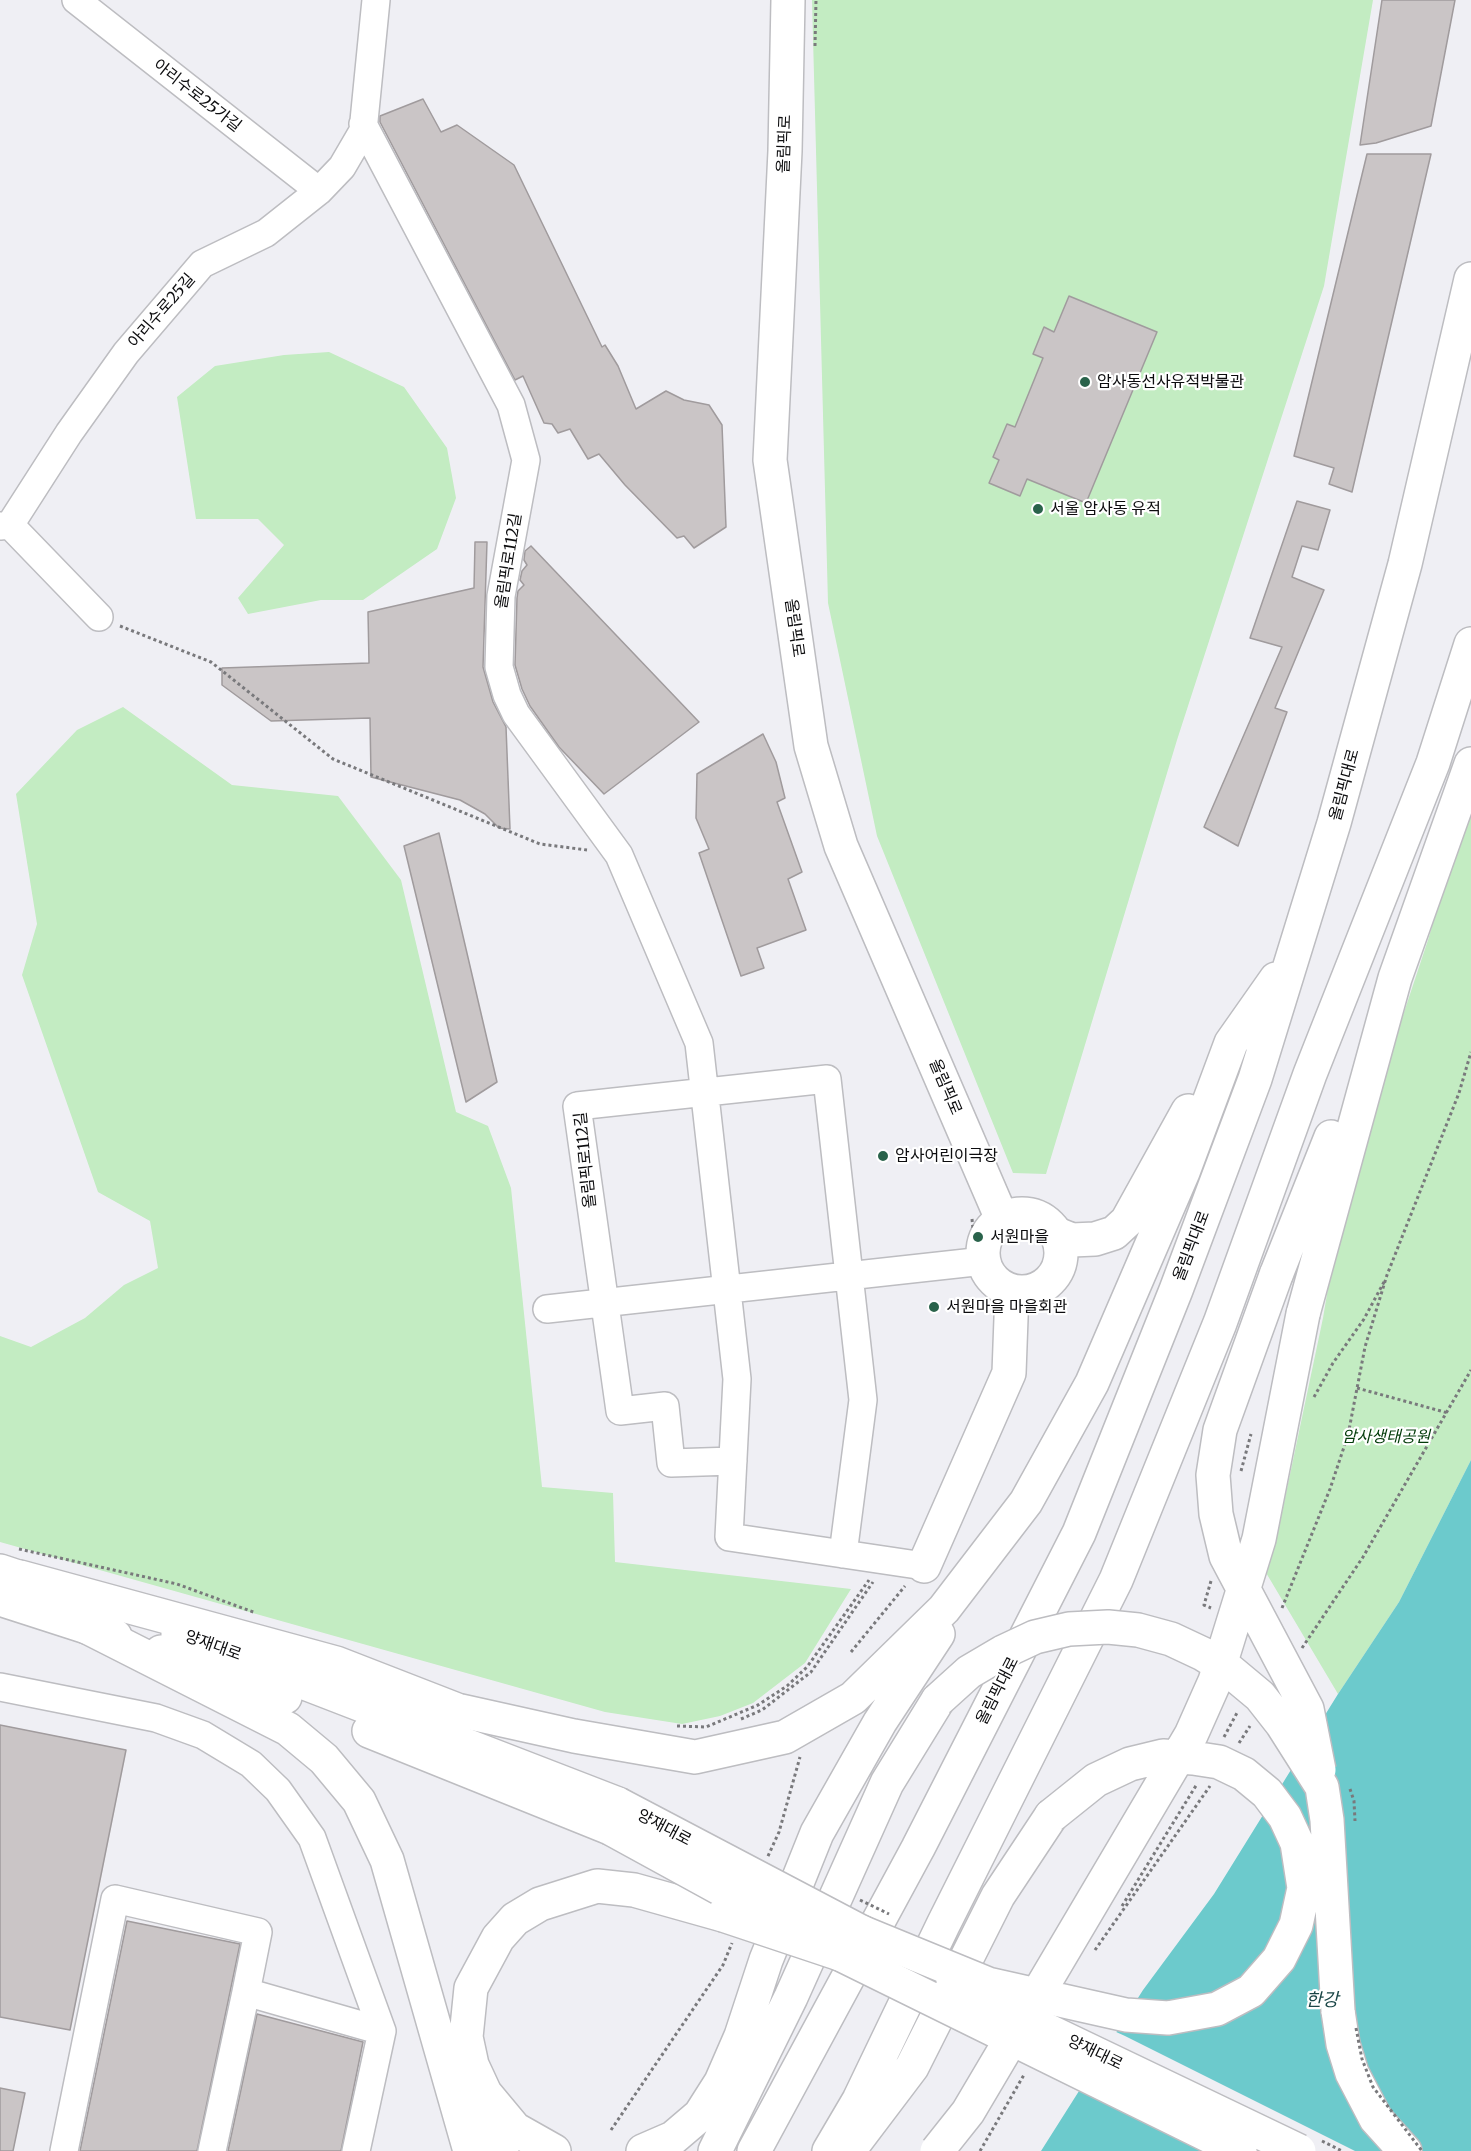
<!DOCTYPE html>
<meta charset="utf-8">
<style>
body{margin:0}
canvas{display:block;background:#efeff4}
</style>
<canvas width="1471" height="2151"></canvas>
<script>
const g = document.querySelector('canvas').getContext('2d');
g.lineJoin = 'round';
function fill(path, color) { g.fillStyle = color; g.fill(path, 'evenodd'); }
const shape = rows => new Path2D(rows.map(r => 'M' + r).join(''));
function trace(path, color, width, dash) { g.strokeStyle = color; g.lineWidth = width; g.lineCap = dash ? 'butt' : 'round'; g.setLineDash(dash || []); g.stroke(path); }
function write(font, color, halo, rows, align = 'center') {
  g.font = font + ' Merriweather,"Noto Sans KR",serif'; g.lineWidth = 4.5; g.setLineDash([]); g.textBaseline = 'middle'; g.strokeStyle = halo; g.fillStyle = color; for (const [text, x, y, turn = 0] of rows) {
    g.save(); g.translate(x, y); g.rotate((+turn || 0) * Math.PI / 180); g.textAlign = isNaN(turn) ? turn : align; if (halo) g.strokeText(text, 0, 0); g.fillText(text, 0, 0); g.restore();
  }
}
fill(shape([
 [812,0,1373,0,1324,286,1177,740,1046,1174,1013,1173,877,836,828,603],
 [329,352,404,387,447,448,456,498,437,549,363,600,321,600,248,614,238,598,284,545,258,519,196,519,177,397,215,366,284,355],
 [123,707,232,785,338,796,401,880,456,1112,488,1126,511,1188,542,1487,613,1493,615,1562,851,1589,805,1663,753,1703,720,1716,682,1724,605,1712,0,1542,0,1336,31,1347,85,1318,124,1285,158,1268,150,1221,98,1192,22,975,37,924,16,794,77,730],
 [1471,793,1471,1460,1399,1602,1338,1694,1265,1571,1281,1517,1323,1318,1344,1193,1428,940]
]), '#c3ecc2');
fill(shape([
 [1471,1460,1471,2151,1041,2151,1143,1990,1214,1894,1338,1694,1399,1602]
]), '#6ccacc');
fill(shape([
 [1114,2031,1125,2036,1355,2151,1204,2151,1078,2088]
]), '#efeff4');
const building = shape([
 [1382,0,1455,0,1431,126,1376,143,1360,145,1382,0],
 [423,99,441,132,457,125,514,165,602,347,605,345,618,366,636,409,666,391,684,400,709,405,722,425,726,527,694,548,684,536,677,538,625,485,599,454,588,459,570,429,558,433,552,424,544,423,523,376,515,380,380,122,380,116,423,99],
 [1367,154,1431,154,1352,492,1329,484,1334,468,1294,456,1367,154],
 [1069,296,1157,332,1086,503,1027,479,1020,496,989,483,999,460,993,457,1007,424,1015,427,1043,358,1033,354,1044,327,1054,332,1069,296],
 [1297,501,1330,510,1318,550,1302,546,1292,577,1324,590,1275,708,1287,712,1238,846,1204,827,1282,647,1250,638,1297,501],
 [475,542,487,542,483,667,493,702,506,727,510,829,499,828,485,814,460,800,371,777,370,718,271,721,222,685,222,668,369,663,368,612,474,588,475,542],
 [531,546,699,722,604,794,559,747,530,706,522,689,515,665,517,598,518,591,524,585,520,580,522,571,527,565,524,560,525,551,531,546],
 [763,734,776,762,785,798,777,802,802,872,788,879,806,930,757,948,764,968,741,976,699,853,709,849,696,818,697,774,763,734],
 [439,833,497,1082,466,1102,404,846,439,833],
 [0,1725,126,1750,70,2030,0,2017,0,1725],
 [127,1921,240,1944,197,2151,80,2151,127,1921],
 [257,2014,363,2042,341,2151,228,2151,257,2014],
 [0,2088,25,2093,13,2151,0,2151,0,2088]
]);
fill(building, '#cac5c6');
trace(building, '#a09b9d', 1.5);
const minor = shape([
 [76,0,319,191],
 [363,124,511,405,526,460,501,596,499,667,507,695,516,714,619,855,699,1043,737,1379,729,1537,924,1566],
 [10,525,69,433,126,353,202,264,266,233,319,191,342,167,363,131,376,0],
 [0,526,10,525,99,617],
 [547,1309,984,1261],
 [733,1461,671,1463,665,1406,620,1411,577,1106,827,1079,863,1400,843,1554],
 [0,1687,156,1718,203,1735,251,1764,278,1790,312,1838,382,2031,356,2151],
 [64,2151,115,1899,258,1932,246,1992,382,2031],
 [212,2151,246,1992]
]);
const major = shape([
 [788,0,785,151,770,460,811,746,841,846,1002,1219],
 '983 1253a39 39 0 1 1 78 0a39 39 0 1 1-78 0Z',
 [924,1566,1009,1373,1012,1291],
 [0,1571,48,1587],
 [0,1599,115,1636],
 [178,1634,618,1804],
 [161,1652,285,1697],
 [369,1731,610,1828]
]);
const highway = shape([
 [1057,1234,1072,1240,1095,1239,1114,1233,1127,1221,1188,1111],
 [1276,1275,1331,1137],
 [1303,1314,1395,978,1471,764],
 [20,1577,336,1663,457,1710,574,1736,695,1757,785,1737,853,1698,944,1609,1026,1502,1092,1383,1183,1172,1231,1043,1276,979],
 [87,1627,288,1729,324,1759,359,1801,387,1860,470,2151],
 [1338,2011,1343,2044,1352,2073,1376,2119,1405,2151],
 [474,2108,502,2151],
 [853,2145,912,2067,998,1896,1051,1816],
 [554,2151,515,2129,485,2093,472,2065,466,2037,471,1988,498,1938,515,1919,540,1904,597,1886,634,1890,723,1915],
 [643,2151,673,2138,700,2115,721,2082,741,2036,766,1960,817,1833,880,1722,938,1634],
 [715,2151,791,1997,887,1783,938,1700],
 [754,2151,918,1848,1079,1533,1176,1290,1255,1079,1334,823,1405,564,1471,279],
 [829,2151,859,2100,943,1925,1116,1580,1220,1323,1310,1074,1433,763,1471,644]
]);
trace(minor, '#bdbdc1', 30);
trace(major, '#bdbdc1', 36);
trace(highway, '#bdbdc1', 36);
trace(shape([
 [815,46,816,0],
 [120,626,211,662,333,759,540,844,587,850],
 [972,1219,974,1239],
 [1357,1388,1448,1413],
 [1314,1397,1333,1363,1364,1319,1384,1282],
 [1241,1471,1251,1434],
 [19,1549,177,1584,256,1613],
 [1211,1581,1204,1605,1211,1608],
 [1282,1608,1330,1489,1348,1435,1365,1347,1387,1275,1459,1093,1471,1052],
 [1302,1648,1363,1557,1471,1370],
 [851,1652,905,1586],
 [741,1719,762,1710,811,1672,873,1582],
 [677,1726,706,1727,758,1705,787,1686,807,1667,869,1580],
 [1224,1737,1238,1711],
 [1239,1743,1250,1726],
 [768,1856,779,1832,800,1757],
 [1122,1906,1197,1784],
 [1095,1950,1210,1786],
 [611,2130,723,1965,732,1943],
 [980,2151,1025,2073]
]), '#79797c', 3, [3, 3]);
trace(minor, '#fff', 27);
trace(major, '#fff', 33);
trace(highway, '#fff', 33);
const majorBridge = shape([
 [618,1804,886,1945],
 [610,1828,840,1954,1240,2151],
 [953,1981,1038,2026,1299,2151]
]);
const highwayBridge = shape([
 [1276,1275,1220,1430,1213,1475,1216,1514,1226,1556,1307,1709,1319,1770],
 [938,1700,969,1672,1003,1652,1035,1637,1069,1629,1108,1627,1138,1630,1171,1639,1203,1654,1230,1671,1260,1696,1282,1724,1322,1787,1327,1820,1338,2011],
 [723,1915,840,1954],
 [861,1932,988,1984,1126,2015,1168,2018,1217,2009,1251,1991,1279,1959,1296,1925,1304,1888,1297,1843,1285,1817,1267,1793,1244,1774,1219,1762,1193,1758,1163,1756,1130,1764,1096,1780,1051,1816],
 [937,2151,968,2112,1191,1735,1215,1681,1259,1539,1303,1314]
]);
trace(majorBridge, '#bdbdc1', 36, []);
trace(highwayBridge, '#bdbdc1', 36, []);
trace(shape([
 [1350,1789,1354,1801,1355,1821],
 [860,1900,889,1914],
 [1356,2028,1362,2059,1373,2087,1422,2151],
 [1322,2141,1342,2151]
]), '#79797c', 3, [3, 3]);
trace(majorBridge, '#fff', 33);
trace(highwayBridge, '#fff', 33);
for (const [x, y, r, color] of [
 [1085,382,6,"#2a634b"],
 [1038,509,6,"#2a634b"],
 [883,1156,6,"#2a634b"],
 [978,1237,6,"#2a634b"],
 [934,1307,6,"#2a634b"]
]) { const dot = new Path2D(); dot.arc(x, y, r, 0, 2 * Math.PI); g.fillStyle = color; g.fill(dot); trace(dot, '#fff', 2); }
write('16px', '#0c0c0e', '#fff', [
 ["아리수로25가길",197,96,38],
 ["올림픽로",785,144,-88],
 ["아리수로25길",162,311,-49],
 ["올림픽로112길",509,561,-81],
 ["올림픽로",794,628,82],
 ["올림픽대로",1345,785,-75],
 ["올림픽로",945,1087,67],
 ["올림픽로112길",586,1160,-96],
 ["올림픽대로",1192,1246,-69],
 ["양재대로",213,1646,20],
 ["올림픽대로",998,1691,-63],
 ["양재대로",664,1828,28],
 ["양재대로",1095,2053,26]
]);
write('16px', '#0c0c0e', '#fff', [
 ["암사동선사유적박물관",1097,382],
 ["서울 암사동 유적",1050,509],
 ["암사어린이극장",895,1156],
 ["서원마을",990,1237],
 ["서원마을 마을회관",946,1307]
], 'left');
write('italic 16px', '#023b09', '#fff', [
 ["암사생태공원",1386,1437]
]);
write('italic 18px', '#194546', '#fff', [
 ["한강",1322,2001]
]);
</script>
